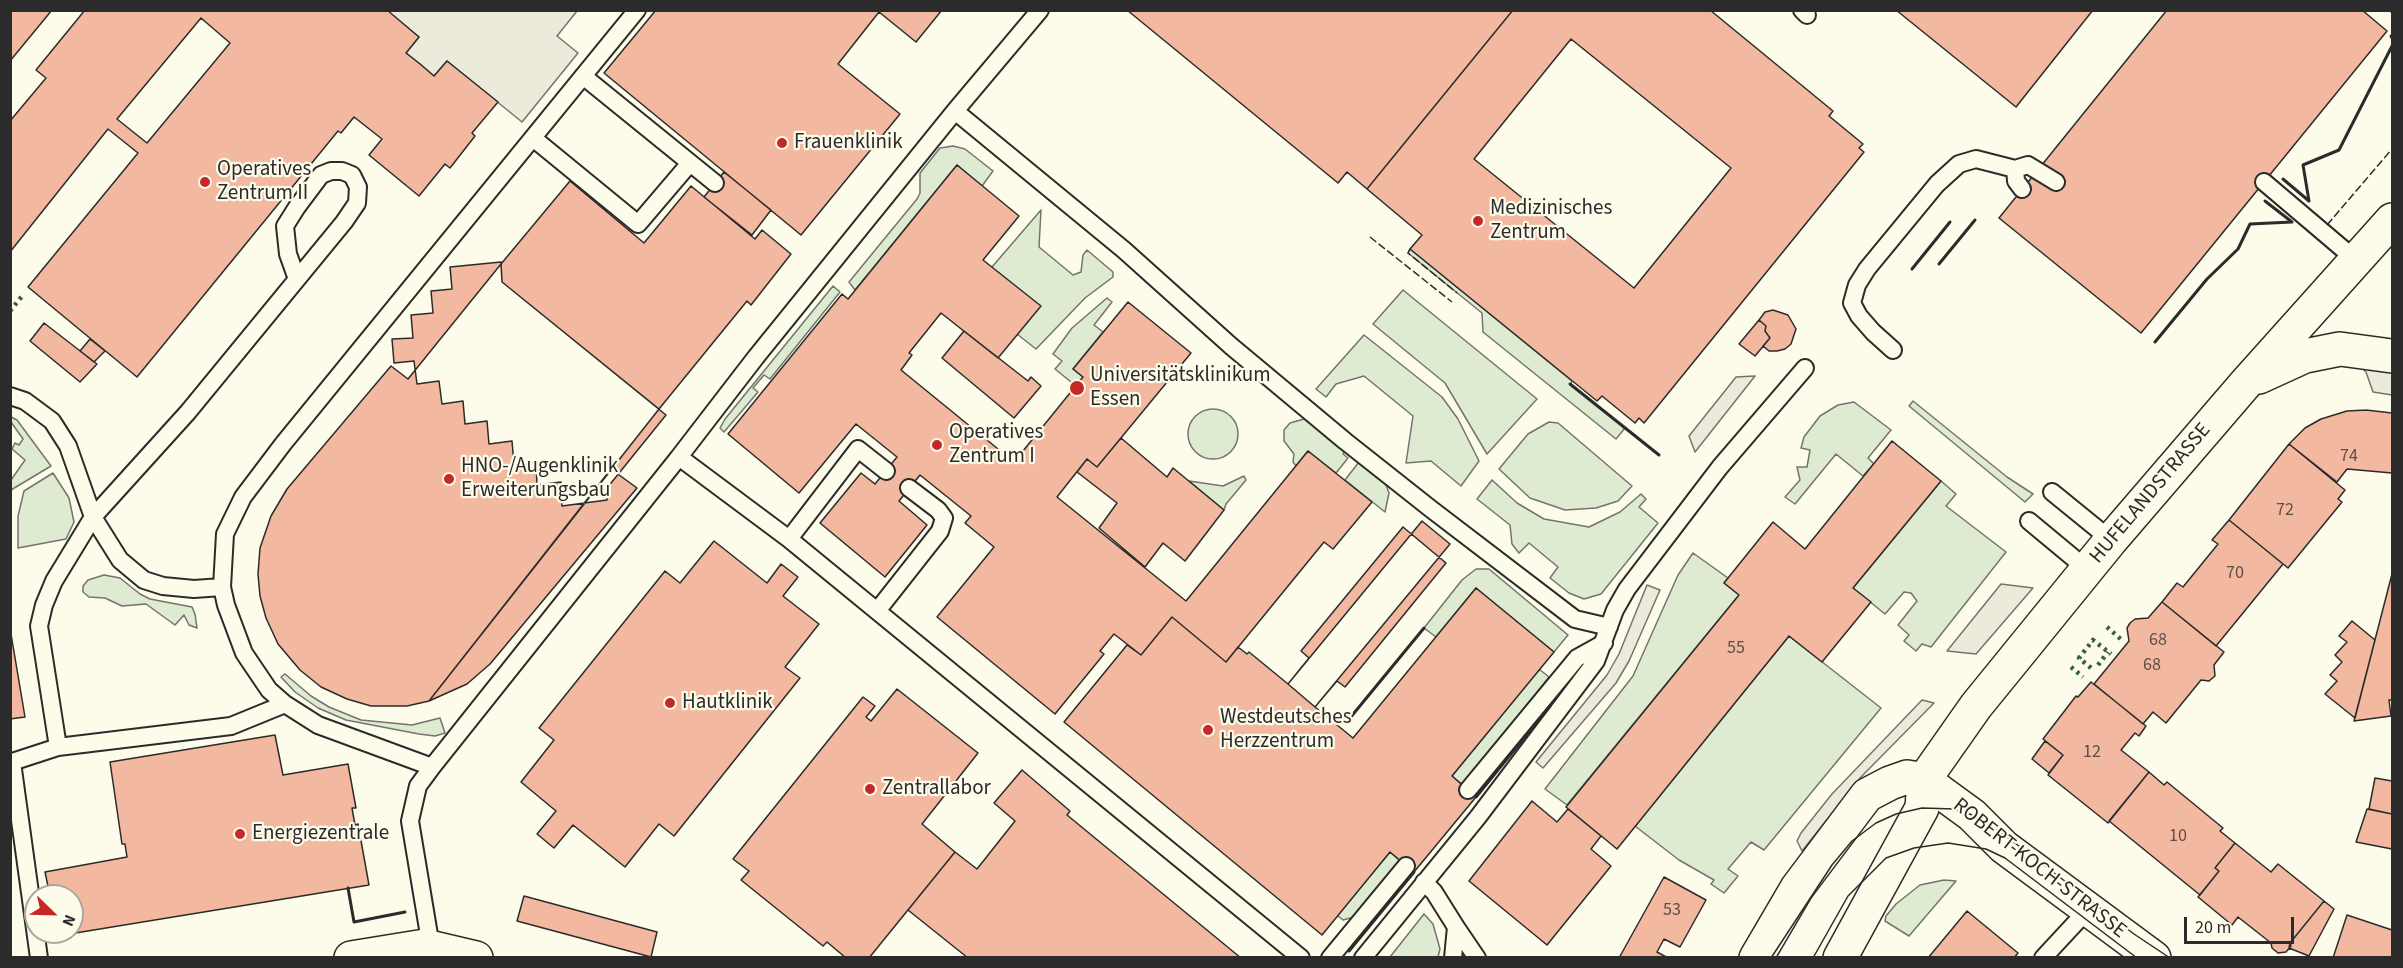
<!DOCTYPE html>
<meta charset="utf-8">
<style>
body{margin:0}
#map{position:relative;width:2403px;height:968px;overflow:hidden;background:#fdfbea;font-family:"Source Sans 3",sans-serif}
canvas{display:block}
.frame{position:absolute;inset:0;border:12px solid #2b2b2b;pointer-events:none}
.north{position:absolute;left:24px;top:884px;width:60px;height:60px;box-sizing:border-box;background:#fdfbea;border:2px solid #a9a89e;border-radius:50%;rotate:113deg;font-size:16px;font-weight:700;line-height:24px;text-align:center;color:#2b2b2b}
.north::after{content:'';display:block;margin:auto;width:21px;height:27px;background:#c62828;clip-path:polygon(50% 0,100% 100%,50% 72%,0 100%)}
.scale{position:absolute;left:2184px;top:917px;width:110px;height:27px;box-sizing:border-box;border:3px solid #2b2b2b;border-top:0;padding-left:8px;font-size:18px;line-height:21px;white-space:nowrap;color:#2b2b2b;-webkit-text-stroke:4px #fdfbea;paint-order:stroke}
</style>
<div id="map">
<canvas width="2403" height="968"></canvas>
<div class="frame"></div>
<div class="north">N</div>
<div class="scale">20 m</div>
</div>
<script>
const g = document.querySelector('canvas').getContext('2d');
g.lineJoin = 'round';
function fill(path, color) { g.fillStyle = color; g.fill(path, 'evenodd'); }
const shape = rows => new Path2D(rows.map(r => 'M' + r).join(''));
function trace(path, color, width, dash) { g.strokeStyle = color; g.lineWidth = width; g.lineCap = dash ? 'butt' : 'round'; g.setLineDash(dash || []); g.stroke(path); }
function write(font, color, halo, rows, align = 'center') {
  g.font = font + ' "Source Sans 3",sans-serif'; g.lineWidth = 4.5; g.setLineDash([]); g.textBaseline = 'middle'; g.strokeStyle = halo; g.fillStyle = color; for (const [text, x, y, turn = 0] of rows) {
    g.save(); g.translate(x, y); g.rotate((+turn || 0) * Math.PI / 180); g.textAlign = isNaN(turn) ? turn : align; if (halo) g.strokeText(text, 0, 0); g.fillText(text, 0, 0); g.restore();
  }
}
const green = shape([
 [953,146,965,149,993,171,982,186,957,165,855,290,849,282,917,199,920,193,920,173,940,148,953,146],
 [1041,210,1039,247,1073,275,1081,272,1083,255,1087,250,1113,272,1113,277,1085,298,1036,349,1017,334,992,267,1041,210],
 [1410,249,1572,381,1571,384,1625,428,1616,439,1483,332,1482,313,1408,253,1410,249],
 [833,286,840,292,770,379,764,375,753,388,758,392,724,432,720,428,725,419,833,286],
 [1403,290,1537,399,1487,454,1445,383,1373,324,1403,290],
 [1107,298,1112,302,1094,325,1103,332,1073,369,1083,377,1076,386,1055,369,1062,361,1053,354,1072,328,1107,298],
 [1364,335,1442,397,1458,419,1479,461,1461,486,1431,461,1406,463,1413,416,1364,376,1336,384,1326,397,1316,389,1364,335],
 [1913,401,2007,477,2033,494,2025,502,1909,406,1913,401],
 [1854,402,1891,430,1868,458,1874,464,1863,476,1836,454,1795,504,1785,497,1800,480,1797,467,1807,467,1810,450,1801,448,1804,437,1820,416,1838,405,1854,402],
 '1188 434a25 25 0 1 1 50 0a25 25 0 1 1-50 0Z',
 [11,417,17,420,51,466,11,490,11,480,25,460,12,449,15,443,19,445,23,439,11,422,11,417],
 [1304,419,1312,423,1345,451,1343,454,1348,458,1336,473,1308,451,1296,466,1293,462,1294,454,1284,441,1284,430,1290,423,1304,419],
 [1549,422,1558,423,1632,486,1618,501,1596,508,1565,510,1530,498,1499,469,1528,434,1549,422],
 [1359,462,1385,482,1389,493,1385,512,1345,480,1359,462],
 [53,473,69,498,74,522,66,539,18,548,18,516,24,491,53,473],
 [1244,476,1246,480,1226,504,1224,510,1189,481,1223,486,1244,476],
 [1492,480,1517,503,1544,519,1589,527,1620,512,1641,494,1646,499,1639,507,1658,523,1601,594,1584,599,1569,593,1550,578,1558,567,1529,543,1519,553,1512,544,1510,525,1477,499,1492,480],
 [1941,481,1956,494,1946,506,2006,552,1931,647,1922,644,1916,651,1904,641,1909,635,1898,625,1917,601,1911,593,1904,592,1885,614,1853,588,1941,481],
 [1693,553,1728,578,1724,583,1739,595,1567,805,1545,789,1633,676,1678,575,1693,553],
 [1476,569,1489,569,1568,635,1554,652,1476,588,1436,637,1424,628,1462,580,1476,569],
 [104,575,120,578,140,594,150,599,192,607,195,614,197,628,189,625,184,615,175,625,146,604,122,606,105,598,89,597,83,592,83,586,88,580,104,575],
 [1789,636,1881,708,1764,850,1751,842,1728,869,1738,876,1724,893,1711,884,1714,880,1679,860,1635,826,1789,636],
 [1539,669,1549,677,1463,785,1452,776,1539,669],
 [285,674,311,696,329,707,361,720,412,725,440,718,445,733,435,736,419,734,346,720,318,708,295,692,281,677,285,674],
 [1390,852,1400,861,1354,917,1343,920,1337,915,1390,852],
 [1944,880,1956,881,1909,936,1885,921,1886,916,1896,904,1920,885,1944,880],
 [1424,914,1433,924,1440,949,1438,957,1390,957,1424,914]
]);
fill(green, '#deebd1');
trace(green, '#74746e', 1.5);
const parking = shape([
 [387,11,577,11,557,36,578,53,522,122,447,61,434,76,420,64,406,53,419,37,387,11],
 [2361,367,2392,370,2392,395,2373,392,2366,372,2361,367],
 [1755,376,1695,452,1689,436,1736,377,1755,376],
 [2001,584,2033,588,1976,654,1947,651,2001,584],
 [1647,585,1660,590,1629,661,1616,683,1543,768,1536,762,1607,675,1619,654,1647,585],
 [1922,700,1934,703,1861,777,1802,851,1797,841,1801,833,1832,794,1922,700]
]);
fill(parking, '#eceadb');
trace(parking, '#74746e', 1.5);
const building = shape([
 [10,10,52,10,10,61,10,10],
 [85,10,387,10,419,37,406,53,420,64,434,76,447,61,498,102,472,133,475,136,450,168,445,164,419,196,369,155,382,139,354,117,341,133,338,131,137,377,28,287,138,153,108,129,10,252,10,121,46,78,36,70,85,10],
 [201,18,230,43,147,143,117,119,201,18],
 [656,10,942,10,916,42,879,12,838,64,900,114,801,235,604,73,656,10],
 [1127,10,1513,10,1367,189,1347,172,1338,183,1127,10],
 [1513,10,1710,10,1833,111,1829,116,1863,144,1859,148,1864,152,1644,423,1639,418,1635,423,1602,396,1597,401,1410,249,1422,235,1367,189,1513,10],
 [1571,39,1731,168,1634,288,1474,159,1571,39],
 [1896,10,2093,10,2016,107,1896,10],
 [2167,10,2362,10,2387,31,2141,333,1999,218,2167,10],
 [957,165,1019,216,983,260,1041,306,998,358,941,313,909,353,912,355,901,370,1014,462,1083,377,1073,369,1128,302,1191,353,1097,467,1087,459,1057,497,1186,601,1308,451,1372,502,1333,549,1324,542,1226,662,1172,617,1141,655,1114,634,1100,651,1104,654,1055,714,937,617,994,547,965,523,971,516,920,475,899,501,927,525,885,577,820,523,861,473,875,484,897,457,856,424,799,493,728,434,842,294,848,299,957,165],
 [724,172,771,210,752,235,704,197,724,172],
 [570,181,644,243,691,186,755,239,762,230,791,254,751,305,747,301,659,409,502,282,501,264,570,181],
 [501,262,502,282,666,415,607,488,607,500,562,506,561,482,537,485,536,462,514,465,512,441,489,444,487,421,465,424,463,401,442,404,439,381,417,384,414,361,394,363,392,339,413,338,411,315,433,313,431,291,452,289,450,267,501,262],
 [501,264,502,282,659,409,429,701,407,706,371,706,347,699,321,687,300,670,278,644,266,618,260,596,258,574,260,548,271,516,287,489,391,366,408,379,501,264],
 [1773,310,1788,315,1796,329,1791,344,1785,349,1777,351,1769,351,1763,346,1770,338,1765,331,1766,326,1759,320,1765,312,1773,310],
 [1759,320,1766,326,1765,331,1770,338,1755,356,1739,344,1759,320],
 [44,323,97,364,80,382,30,341,44,323],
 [964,331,1028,381,1031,377,1041,386,1014,418,942,358,964,331],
 [90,339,105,351,94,362,80,351,90,339],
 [2366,410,2392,413,2392,473,2347,469,2337,482,2289,444,2305,428,2321,419,2347,411,2366,410],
 [1121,438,1167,477,1173,468,1224,510,1185,561,1163,543,1145,567,1099,528,1117,503,1077,472,1087,459,1097,467,1121,438],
 [1892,441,1941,481,1853,588,1871,602,1822,662,1789,636,1617,849,1566,807,1739,595,1724,583,1773,522,1805,549,1892,441],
 [2289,444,2345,490,2338,499,2342,502,2288,568,2229,520,2289,444],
 [611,469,637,488,490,664,467,684,429,701,611,469],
 [2229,520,2283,564,2216,646,2162,602,2177,583,2183,587,2218,544,2212,540,2229,520],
 [1422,521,1450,544,1315,707,1288,684,1422,521],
 [1403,527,1446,563,1345,687,1337,681,1315,707,1353,738,1476,588,1554,652,1452,776,1476,797,1414,872,1390,852,1322,935,1064,722,1127,645,1141,655,1172,617,1226,662,1238,647,1247,654,1249,652,1288,684,1309,658,1301,651,1403,527],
 [714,541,767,583,781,564,798,577,783,596,819,624,785,667,800,678,674,836,659,824,625,867,573,825,554,848,537,834,556,811,521,782,554,740,539,728,665,571,680,583,714,541],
 [2392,574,2392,700,2389,700,2391,716,2354,721,2392,574],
 [2162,602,2224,652,2214,665,2215,676,2209,681,2201,680,2166,723,2153,712,2143,724,2094,684,2129,641,2127,628,2130,623,2135,619,2148,618,2162,602],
 [2352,621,2375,640,2355,718,2325,694,2337,681,2330,675,2342,662,2335,655,2347,642,2339,636,2352,621],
 [10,628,25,717,10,719,10,628],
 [2091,682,2146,726,2139,736,2135,733,2121,750,2149,772,2108,823,2048,775,2063,755,2043,739,2076,696,2078,697,2091,682],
 [897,689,978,753,922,824,955,852,869,958,846,958,827,942,823,946,741,880,749,871,733,859,863,697,875,706,866,717,871,721,897,689],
 [275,735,283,775,348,764,356,808,352,808,355,825,358,824,369,885,57,936,56,932,72,932,72,896,50,896,45,872,127,857,125,844,122,844,110,762,275,735],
 [2045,741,2063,755,2049,773,2032,759,2045,741],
 [1022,770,1070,811,1067,815,1241,958,968,958,908,910,955,852,977,869,1015,821,994,803,1022,770],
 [2149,772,2164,785,2167,782,2223,828,2220,831,2235,843,2215,868,2219,871,2200,895,2109,821,2149,772],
 [2375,778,2392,781,2392,814,2369,809,2375,778],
 [1532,801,1557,822,1568,809,1601,836,1591,849,1611,866,1547,945,1469,881,1532,801],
 [2367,809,2392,814,2392,849,2356,842,2367,809],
 [2235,843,2271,872,2278,864,2324,901,2290,943,2291,946,2286,952,2278,953,2272,948,2271,943,2238,917,2232,925,2198,897,2219,871,2215,868,2235,843],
 [1664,877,1706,900,1680,947,1664,939,1657,952,1668,958,1619,958,1664,877],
 [524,896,657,932,651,957,517,921,524,896],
 [2324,901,2334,909,2309,956,2289,948,2290,943,2324,901],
 [1967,911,2018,953,2014,958,1928,958,1967,911],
 [2347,915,2392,930,2392,958,2333,958,2347,915]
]);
fill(building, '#f2b8a0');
trace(building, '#2b2b2b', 1.5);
const service = shape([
 [1040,10,955,111,756,357,679,457,789,539,1301,958],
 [1802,10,1807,15],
 [583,76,715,183],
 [955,111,1124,250,1231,346,1345,441,1431,509,1575,619,1609,627],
 [533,138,638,224,690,163],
 [2015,169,2028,165,2056,182],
 [2264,182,2356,260],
 [1893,350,1873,332,1859,316,1852,303,1857,285,1867,269,1937,184,1959,164,1976,159,2015,169,2016,181,2022,189],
 [10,396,25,401,52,421,68,446,93,517],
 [2052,492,2111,540],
 [93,517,188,412,344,222,357,203,358,187,352,175,342,171,331,171,321,175,297,207,285,226,288,254,297,279],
 [2029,521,2088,570],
 [789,539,858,449,886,471],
 [222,587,194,589,163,586,144,580,120,560,93,517,54,581,44,605,39,626,58,747,231,726,285,704],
 [877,611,940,531,944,518,938,510,909,488],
 [432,767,679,457],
 [1468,790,1577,658,1604,643],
 [1424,882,1434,892,1456,927,1453,958],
 [1456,927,1477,958],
 [431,947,410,821,418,786,432,767,318,725,285,704,269,690,244,653,226,605,222,587,225,534,243,497,283,444,637,10],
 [39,958,12,762,58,747],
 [1330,958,1406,866],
 [1363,958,1478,817,1596,661,1615,610,1627,589,1720,467,1805,368],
 [2043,958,2081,917,2085,908]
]);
const minor = shape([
 [351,958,425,946,476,958]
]);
const secondary = shape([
 [2259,377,2305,356,2340,349,2392,356],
 [1756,958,1797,888,1867,795,1890,783,1907,777,1924,780,1972,815,2004,847,2154,958],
 [1840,958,1922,808,1924,780,1976,706,2111,540,2246,383,2392,220]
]);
trace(service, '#2b2b2b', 20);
trace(minor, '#2b2b2b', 36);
trace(secondary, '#2b2b2b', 36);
trace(service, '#fdfbea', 16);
trace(minor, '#fdfbea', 33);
trace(secondary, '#fdfbea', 33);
trace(shape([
 [1771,958,1832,865,1852,841,1876,823,1896,814,1922,808,1955,809,1972,815,1998,830,2134,934,2170,958],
 [1813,958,1848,896,1886,858,1914,848,1948,843,1986,849,2005,858,2137,958]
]), '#2b2b2b', 1.5);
trace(shape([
 [10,311,23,295],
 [2107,627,2123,641],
 [2098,665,2108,652],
 [2071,667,2083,677],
 [2091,668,2079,658,2093,640,2111,654]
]), '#34623c', 4.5, [3, 4.5]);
trace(shape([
 [2327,225,2392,149],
 [1370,237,1452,302],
 [1410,249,1408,253,1457,293]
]), '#2b2b2b', 1.5, [8, 3]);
trace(shape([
 [2391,10,2392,12],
 [2391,36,2392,38],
 [2283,179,2309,201,2303,165,2339,150,2392,46],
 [1939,264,1975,220],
 [1912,269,1950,222],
 [2155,342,2207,279,2238,249,2250,224,2292,222,2265,201],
 [1570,384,1659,455],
 [1350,718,1424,628],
 [1476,797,1550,706],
 [348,888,354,922,405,912],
 [1349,951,1414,872]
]), '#2b2b2b', 3);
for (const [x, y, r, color] of [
 [782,143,6,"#c62828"],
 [205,182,6,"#c62828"],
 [1478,221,6,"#c62828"],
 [1077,388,8,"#c62828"],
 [937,445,6,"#c62828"],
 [449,479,6,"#c62828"],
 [670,703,6,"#c62828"],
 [1208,730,6,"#c62828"],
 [870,789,6,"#c62828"],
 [240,834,6,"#c62828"]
]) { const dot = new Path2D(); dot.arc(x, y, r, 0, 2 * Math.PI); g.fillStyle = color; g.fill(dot); trace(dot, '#fdfbea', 2); }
write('18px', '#5d4e48', null, [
 ["74",2349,457],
 ["72",2285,511],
 ["70",2235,574],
 ["68",2158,641],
 ["55",1736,649],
 ["68",2152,666],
 ["12",2092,753],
 ["10",2178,837],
 ["53",1672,911]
]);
write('21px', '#2b2b2b', '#fdfbea', [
 ["Frauenklinik",794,143],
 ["Operatives",217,170],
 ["Zentrum II",217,194],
 ["Medizinisches",1490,209],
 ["Zentrum",1490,233],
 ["Universitätsklinikum",1090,376],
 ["Essen",1090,400],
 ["Operatives",949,433],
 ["Zentrum I",949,457],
 ["HNO-/Augenklinik",461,467],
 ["Erweiterungsbau",461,491],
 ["Hautklinik",682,703],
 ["Westdeutsches",1220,718],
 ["Herzzentrum",1220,742],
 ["Zentrallabor",882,789],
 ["Energiezentrale",252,834]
], 'left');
write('21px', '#2b2b2b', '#fdfbea', [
 ["HUFELANDSTRASSE",2151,494,-50],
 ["ROBERT-KOCH-STRASSE",2039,869,38]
]);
</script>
